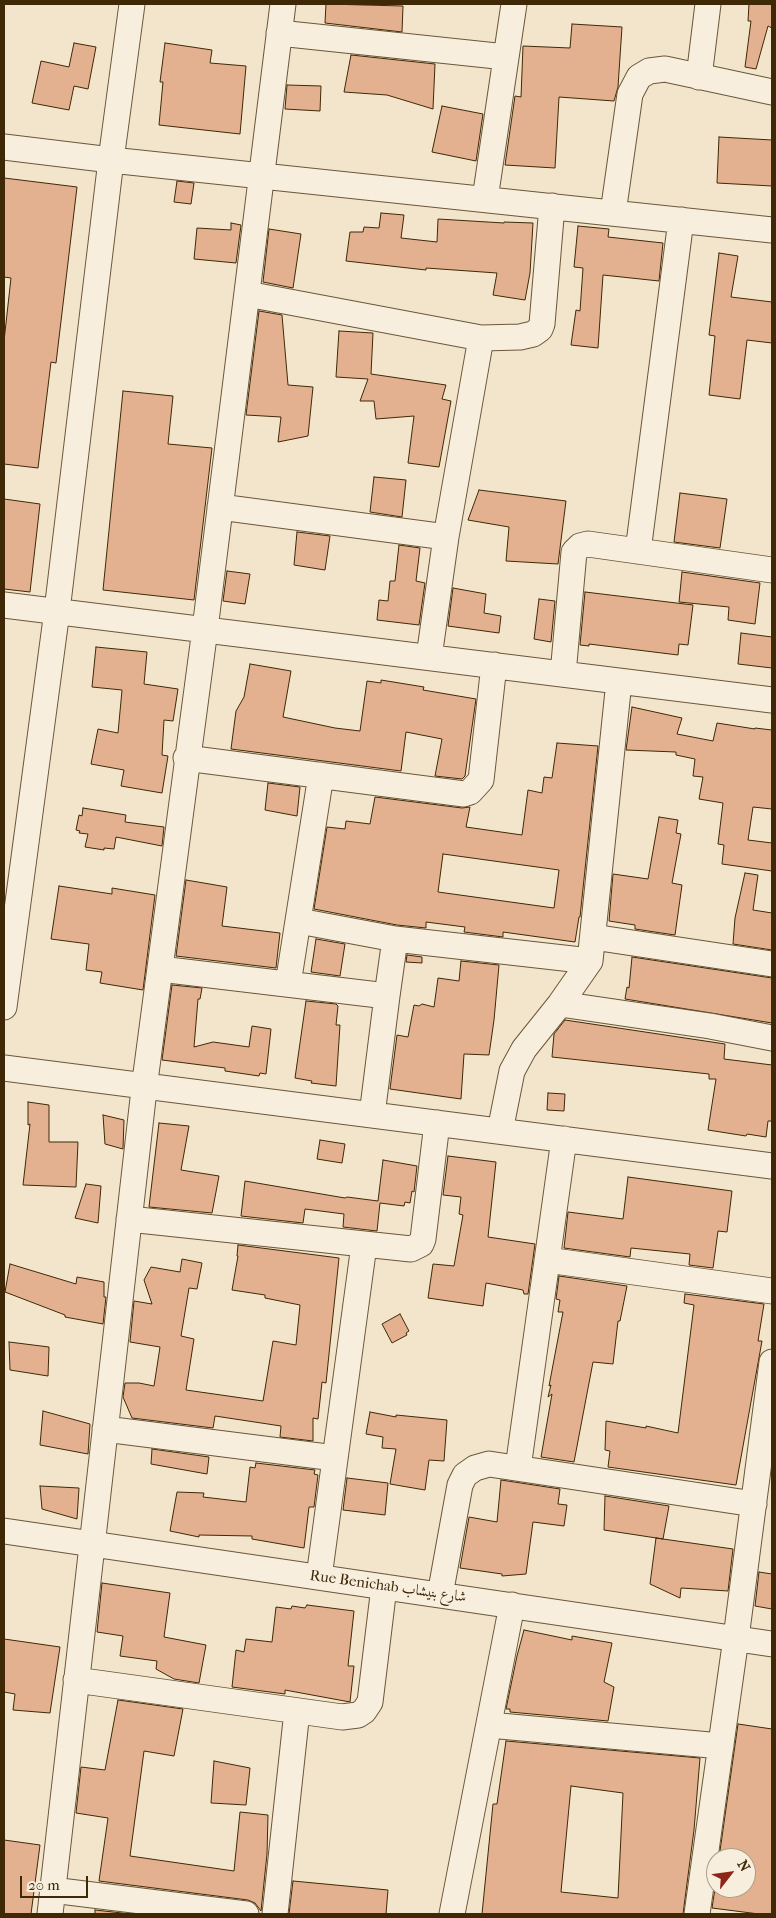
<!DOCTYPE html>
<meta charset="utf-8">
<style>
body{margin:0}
#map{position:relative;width:776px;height:1918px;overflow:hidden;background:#f3e5cc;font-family:"IM FELL French Canon",serif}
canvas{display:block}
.frame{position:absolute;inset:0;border:5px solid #3e2806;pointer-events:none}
.north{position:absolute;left:706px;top:1848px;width:50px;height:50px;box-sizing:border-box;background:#f7eede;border:1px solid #ad9f88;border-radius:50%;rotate:60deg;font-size:14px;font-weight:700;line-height:20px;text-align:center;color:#3e2806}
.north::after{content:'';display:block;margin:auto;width:18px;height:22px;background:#8f2418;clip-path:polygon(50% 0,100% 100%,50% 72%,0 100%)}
.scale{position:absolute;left:20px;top:1876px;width:68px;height:22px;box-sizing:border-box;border:2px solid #3e2806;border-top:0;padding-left:6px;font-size:15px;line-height:18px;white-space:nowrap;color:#3e2806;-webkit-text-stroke:4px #f7eede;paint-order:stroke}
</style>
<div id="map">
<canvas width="776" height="1918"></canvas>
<div class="frame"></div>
<div class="north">N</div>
<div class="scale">20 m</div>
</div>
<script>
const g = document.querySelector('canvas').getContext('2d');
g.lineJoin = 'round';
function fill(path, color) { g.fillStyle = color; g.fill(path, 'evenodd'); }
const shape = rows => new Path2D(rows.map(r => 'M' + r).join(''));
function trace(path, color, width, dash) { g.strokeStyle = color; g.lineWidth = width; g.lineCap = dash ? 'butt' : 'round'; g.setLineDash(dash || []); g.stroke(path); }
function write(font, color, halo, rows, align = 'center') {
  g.font = font + ' "IM FELL French Canon",Amiri,serif'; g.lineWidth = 4; g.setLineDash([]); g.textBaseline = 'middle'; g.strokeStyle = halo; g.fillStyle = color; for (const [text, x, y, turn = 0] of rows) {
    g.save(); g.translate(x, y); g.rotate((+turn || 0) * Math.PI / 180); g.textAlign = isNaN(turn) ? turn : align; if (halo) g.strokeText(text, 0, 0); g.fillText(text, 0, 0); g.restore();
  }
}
const building = shape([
 [326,4,403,6,402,32,325,23,326,4],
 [749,4,772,4,772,28,768,26,756,69,745,67,751,21,748,21,749,4],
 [572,24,622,27,618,87,614,101,559,97,555,168,505,165,515,96,521,97,523,46,570,48,572,24],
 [74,43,96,47,88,89,74,86,69,110,32,103,41,61,69,67,74,43],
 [165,43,212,50,210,63,246,66,240,134,159,125,163,82,160,82,165,43],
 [351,55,435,64,433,109,387,95,344,92,351,55],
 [287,85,321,86,320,111,285,109,287,85],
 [442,106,483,114,476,161,432,152,442,106],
 [719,137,772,140,772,186,717,183,719,137],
 [4,178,77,187,56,363,51,362,38,468,4,464,4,341,11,278,4,277,4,178],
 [177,181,194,183,191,204,174,202,177,181],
 [381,213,404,215,401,238,437,242,438,219,504,223,504,222,533,223,530,273,525,300,493,295,497,273,426,268,426,270,346,261,350,232,363,232,364,227,379,228,381,213],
 [231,223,241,225,236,263,194,259,197,228,231,230,231,223],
 [578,226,609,229,608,237,663,243,659,281,603,275,598,348,571,345,576,310,580,311,583,268,574,267,578,226],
 [269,229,301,234,293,288,263,282,269,229],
 [719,253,738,256,731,297,772,302,772,343,747,340,740,399,709,395,715,336,709,335,719,253],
 [259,311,282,315,288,385,313,387,308,436,278,442,281,417,246,415,259,311],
 [339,331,373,333,371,374,446,385,442,399,451,401,439,467,408,463,414,416,376,419,374,401,360,401,368,379,336,377,339,331],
 [123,391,173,396,168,444,212,448,194,600,103,590,123,391],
 [374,477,406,480,402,517,370,512,374,477],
 [479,490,566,501,558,564,506,561,509,527,468,520,479,490],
 [680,493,727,499,720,548,674,542,680,493],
 [4,499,40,504,30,592,4,589,4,499],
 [297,532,330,536,325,570,294,565,297,532],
 [399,545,420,548,416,581,425,583,419,625,377,620,379,600,388,601,390,581,395,581,399,545],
 [227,571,250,574,245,604,223,601,227,571],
 [682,572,760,583,755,624,728,620,729,607,679,602,682,572],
 [453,588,486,594,484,613,501,616,499,633,448,626,453,588],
 [585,592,693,605,688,645,679,644,678,655,589,644,589,646,580,645,585,592],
 [539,599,555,601,551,642,534,639,539,599],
 [741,633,772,637,772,668,738,664,741,633],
 [96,647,147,652,144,684,178,689,173,721,164,720,162,755,168,756,162,793,121,786,124,770,91,764,98,729,118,733,122,690,92,687,96,647],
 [250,664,291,671,283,717,335,728,360,731,367,681,381,683,381,680,424,687,423,690,476,699,465,776,462,779,435,776,442,739,406,732,401,771,231,749,236,711,244,697,250,664],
 [632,707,682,718,677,734,713,741,717,723,755,729,755,728,772,730,772,809,753,807,748,840,772,843,772,871,722,864,724,845,718,844,723,803,699,799,703,777,693,776,695,759,676,755,676,752,626,750,632,707],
 [557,743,598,746,580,917,579,917,575,942,503,932,503,937,464,932,465,927,426,922,426,928,397,925,314,909,327,827,345,829,346,821,370,824,375,797,462,808,470,807,466,827,522,835,528,790,542,793,544,777,552,778,557,743],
 [443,854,559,870,554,908,438,892,443,854],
 [268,783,300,787,297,816,265,810,268,783],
 [83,808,126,815,125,822,164,827,162,846,116,837,114,849,104,848,104,850,85,847,88,834,79,833,80,831,76,830,79,815,82,816,83,808],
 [659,817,678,820,676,833,681,834,672,883,682,885,675,935,635,929,635,925,609,921,613,874,648,879,659,817],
 [745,873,758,875,753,910,772,913,772,950,733,944,735,918,745,873],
 [186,880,227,887,222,926,280,933,276,968,176,956,186,880],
 [59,886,112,894,112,888,155,895,143,990,100,983,102,972,86,970,89,944,51,939,59,886],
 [316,939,345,944,340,976,311,972,316,939],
 [407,955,422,957,422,963,406,962,407,955],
 [632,957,772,978,772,1023,625,999,627,987,629,988,632,957],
 [461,961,499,965,494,1020,489,1055,464,1054,461,1099,390,1089,397,1035,408,1037,414,1005,419,1006,422,1004,434,1007,438,978,459,981,461,961],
 [172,985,202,988,200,999,198,999,194,1047,213,1042,249,1047,252,1026,271,1029,266,1074,260,1073,259,1076,225,1071,225,1068,162,1060,172,985],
 [306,1001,336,1004,338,1006,336,1025,340,1025,336,1086,311,1083,312,1081,295,1078,306,1001],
 [565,1020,725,1044,724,1059,772,1065,772,1121,768,1121,766,1137,747,1134,746,1136,708,1130,716,1079,709,1079,709,1074,552,1057,554,1034,565,1020],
 [548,1093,565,1094,564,1111,547,1110,548,1093],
 [28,1102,49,1105,49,1142,78,1142,76,1187,23,1185,30,1124,28,1125,28,1102],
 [103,1115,124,1120,123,1149,105,1144,103,1115],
 [159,1123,189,1126,181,1170,219,1176,212,1213,149,1207,159,1123],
 [320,1140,345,1144,342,1163,317,1159,320,1140],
 [448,1156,496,1162,488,1237,535,1244,528,1294,524,1294,523,1290,486,1283,483,1306,428,1298,433,1264,454,1266,463,1215,459,1214,461,1197,443,1195,448,1156],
 [383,1160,417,1166,414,1192,412,1191,410,1203,405,1202,404,1206,380,1203,377,1231,343,1227,344,1214,305,1209,303,1223,241,1216,245,1181,345,1198,347,1197,378,1201,383,1160],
 [628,1177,732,1191,727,1232,718,1231,713,1268,689,1265,690,1254,631,1248,630,1257,564,1248,568,1212,623,1219,628,1177],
 [86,1184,101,1186,98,1223,75,1218,86,1184],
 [238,1245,339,1258,326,1383,322,1382,318,1419,313,1418,313,1441,280,1437,281,1426,215,1416,213,1428,132,1418,123,1397,125,1383,139,1383,154,1386,160,1347,130,1342,134,1301,152,1304,144,1280,151,1267,180,1272,182,1259,202,1263,197,1289,189,1288,181,1336,194,1339,186,1390,263,1401,273,1341,296,1345,300,1305,265,1298,265,1295,232,1290,238,1256,237,1256,238,1245],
 [10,1264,76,1284,77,1277,104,1282,104,1297,106,1297,103,1324,65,1317,65,1315,5,1292,10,1264],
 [559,1276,627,1286,620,1321,618,1321,613,1364,593,1362,574,1462,541,1457,552,1394,548,1397,551,1385,549,1386,563,1312,558,1312,560,1300,556,1299,559,1276],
 [685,1294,764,1304,758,1341,762,1341,736,1485,608,1467,610,1451,605,1450,606,1421,646,1428,646,1426,678,1433,694,1305,684,1303,685,1294],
 [400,1314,409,1331,406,1333,407,1335,392,1343,382,1324,400,1314],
 [9,1342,49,1347,48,1376,10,1370,9,1342],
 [43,1411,90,1424,88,1454,40,1445,43,1411],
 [370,1412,396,1417,396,1415,447,1420,444,1461,429,1460,425,1490,390,1484,396,1449,382,1448,383,1437,366,1434,370,1412],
 [152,1449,209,1457,207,1474,151,1464,152,1449],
 [256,1463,315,1470,314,1474,318,1475,314,1507,309,1507,304,1548,252,1539,252,1536,199,1535,199,1537,170,1531,177,1492,204,1493,203,1497,246,1502,250,1467,255,1468,256,1463],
 [347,1478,388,1483,385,1515,343,1510,347,1478],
 [501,1480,560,1489,558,1504,567,1505,564,1526,533,1522,526,1574,502,1576,502,1574,460,1568,469,1517,497,1522,501,1480],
 [40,1486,79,1488,77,1519,42,1509,40,1486],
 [605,1496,669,1506,663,1539,604,1530,605,1496],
 [656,1538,733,1549,728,1591,681,1588,680,1598,650,1584,656,1538],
 [759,1572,772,1574,772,1609,755,1606,759,1572],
 [102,1583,170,1593,164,1637,206,1645,199,1683,174,1679,156,1669,157,1661,120,1656,123,1636,97,1632,102,1583],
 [307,1605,354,1611,348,1666,354,1666,350,1702,285,1690,285,1694,232,1687,236,1650,244,1652,246,1639,272,1642,276,1607,291,1609,292,1606,305,1608,307,1605],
 [524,1630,572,1640,572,1636,612,1643,604,1682,614,1687,608,1721,510,1712,510,1709,506,1709,517,1656,524,1630],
 [4,1639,60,1647,50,1713,13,1710,15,1694,4,1692,4,1639],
 [118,1700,183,1709,174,1756,144,1751,130,1856,234,1871,240,1812,268,1815,267,1854,261,1911,255,1903,248,1900,99,1881,108,1818,76,1813,81,1767,105,1770,118,1700],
 [738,1724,772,1729,772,1914,759,1914,712,1908,716,1882,716,1888,746,1888,746,1858,719,1858,738,1724],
 [506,1741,700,1758,694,1830,683,1914,482,1914,493,1804,497,1804,506,1741],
 [571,1786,623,1793,618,1898,561,1892,571,1786],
 [214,1761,250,1768,246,1805,211,1803,214,1761],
 [4,1840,40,1845,31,1914,4,1914,4,1840],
 [293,1881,388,1890,386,1914,289,1914,293,1881],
 [95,1910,131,1914,95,1914,95,1910]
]);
fill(building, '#e4b190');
trace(building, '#3e2806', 1);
const minor = shape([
 [279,33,506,57],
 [699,77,708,4],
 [4,147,111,160,772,230],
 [485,199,514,4],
 [613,213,630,94,639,77,649,71,665,69,772,92],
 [247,294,481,338,520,337,533,334,540,329,542,324,552,206],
 [220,507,446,537],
 [638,551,681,220],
 [4,605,772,700],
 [429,657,446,537,481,338],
 [563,674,574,552,580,546,588,544,772,570],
 [186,758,464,794,470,792,481,780,494,665],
 [299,921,395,939],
 [593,937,772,964],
 [160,969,387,996,372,1115],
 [288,984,321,775],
 [387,996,395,939,590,961],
 [560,1004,710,1026,772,1038],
 [4,1007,57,611,111,160,132,4],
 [4,1068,772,1166],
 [500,1131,512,1071,524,1049,560,1004,590,961,619,681],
 [129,1219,411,1249,421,1244,423,1239,437,1123],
 [547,1260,772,1291],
 [105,1429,335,1458],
 [518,1468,564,1139],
 [4,1531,772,1644],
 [319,1577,364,1245],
 [440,1595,460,1485,465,1475,475,1468,489,1464,754,1504],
 [76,1680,342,1717,358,1715,364,1711,370,1702,384,1587],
 [489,1725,721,1746],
 [52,1890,246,1914],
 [50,1914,145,1081,205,629,283,4],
 [275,1914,297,1711],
 [452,1914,512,1605],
 [697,1914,736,1638,772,1362]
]);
trace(minor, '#6b5738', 27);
trace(minor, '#f7eede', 25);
write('15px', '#3e2806', '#f7eede', [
 ["Rue Benichab شارع بنيشاب",388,1587,8]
]);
</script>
